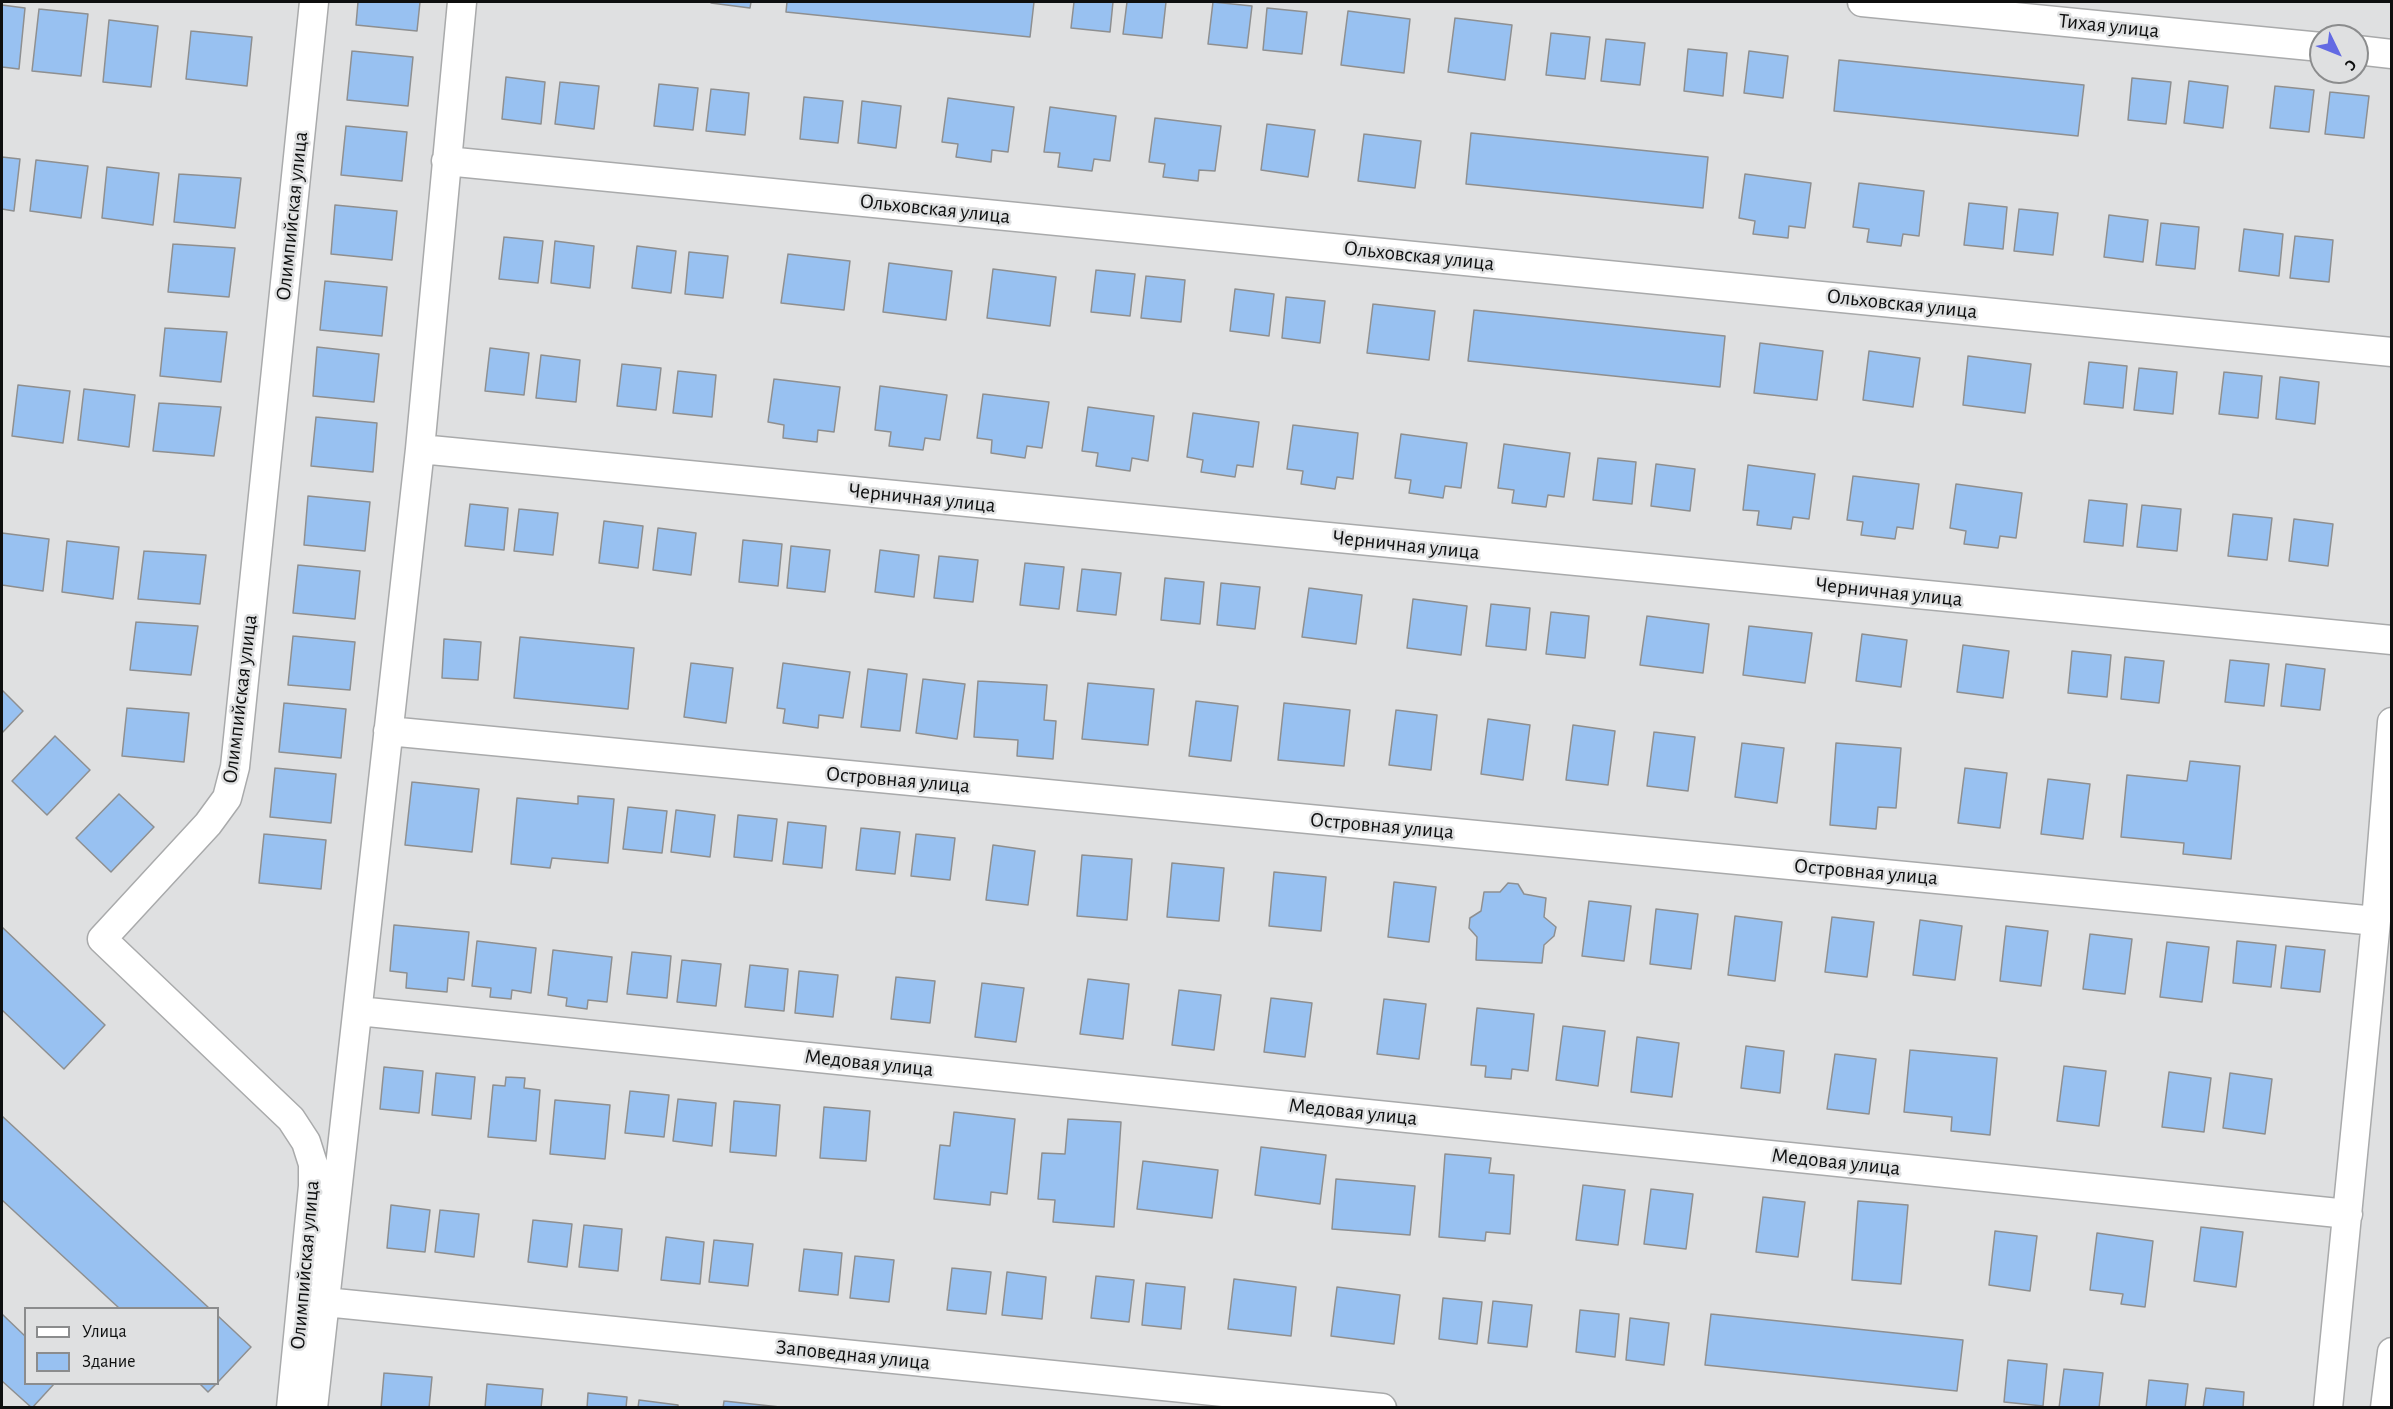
<!DOCTYPE html>
<meta charset="utf-8">
<style>
body{margin:0}
#map{position:relative;width:2393px;height:1409px;overflow:hidden;background:#dfe0e1;font-family:"Alegreya Sans",sans-serif}
canvas{display:block}
.frame{position:absolute;inset:0;border:3px solid #0e0f0f;pointer-events:none}
.legend{position:absolute;left:24px;top:1307px;width:195px;height:78px;box-sizing:border-box;background:#dfe0e1;border:2px solid #8b8c8d;margin:0;padding:8px 10px;list-style:none;font-size:18px;color:#0e0f0f}
.legend li{display:flex;align-items:center;gap:12px;height:30px}
.legend b{width:30px;border:2px solid #8b8c8d}
.north{position:absolute;left:2309px;top:24px;width:60px;height:60px;box-sizing:border-box;background:#dfe0e1;border:2px solid #8b8c8d;border-radius:50%;rotate:133deg;font-size:16px;font-weight:700;line-height:24px;text-align:center;color:#0e0f0f}
.north::after{content:'';display:block;margin:auto;width:21px;height:27px;background:#636ae3;clip-path:polygon(50% 0,100% 100%,50% 72%,0 100%)}
</style>
<div id="map">
<canvas width="2393" height="1409"></canvas>
<div class="frame"></div>
<ul class="legend">
<li><b style="height:8px;background:#fff"></b>Улица</li>
<li><b style="height:16px;background:#98c1f1"></b>Здание</li>
</ul>
<div class="north">С</div>
</div>
<script>
const g = document.querySelector('canvas').getContext('2d');
g.lineJoin = 'round';
function fill(path, color) { g.fillStyle = color; g.fill(path, 'evenodd'); }
const shape = rows => new Path2D(rows.map(r => 'M' + r).join(''));
function trace(path, color, width, dash) { g.strokeStyle = color; g.lineWidth = width; g.lineCap = dash ? 'butt' : 'round'; g.setLineDash(dash || []); g.stroke(path); }
function write(font, color, halo, rows, align = 'center') {
  g.font = font + ' "Alegreya Sans",sans-serif'; g.lineWidth = 5; g.setLineDash([]); g.textBaseline = 'middle'; g.strokeStyle = halo; g.fillStyle = color; for (const [text, x, y, turn = 0] of rows) {
    g.save(); g.translate(x, y); g.rotate((+turn || 0) * Math.PI / 180); g.textAlign = isNaN(turn) ? turn : align; if (halo) g.strokeText(text, 0, 0); g.fillText(text, 0, 0); g.restore();
  }
}
const building = shape([
 [358,2,420,2,417,31,356,25,358,2],
 [712,2,751,2,750,8,711,3,712,2],
 [787,2,1034,2,1030,37,786,12,787,2],
 [1074,2,1113,2,1110,32,1071,28,1074,2],
 [1127,2,1166,2,1162,38,1123,34,1127,2],
 [1213,2,1252,6,1247,48,1208,44,1213,2],
 [2,5,25,8,19,69,2,67,2,5],
 [1267,8,1307,12,1302,54,1263,50,1267,8],
 [39,9,88,14,81,76,32,71,39,9],
 [1348,11,1410,19,1404,73,1341,65,1348,11],
 [1455,18,1512,25,1505,80,1448,72,1455,18],
 [109,20,158,26,151,87,103,82,109,20],
 [191,31,252,37,247,86,186,79,191,31],
 [1551,33,1590,37,1585,79,1546,75,1551,33],
 [1606,39,1645,43,1640,85,1601,81,1606,39],
 [1688,49,1727,53,1723,96,1684,91,1688,49],
 [352,51,413,57,408,106,347,100,352,51],
 [1749,51,1788,56,1783,98,1744,93,1749,51],
 [1839,60,2084,85,2078,136,1834,111,1839,60],
 [506,77,545,82,541,124,502,119,506,77],
 [2132,78,2171,82,2166,124,2128,120,2132,78],
 [2189,81,2228,86,2223,128,2184,123,2189,81],
 [560,82,599,86,594,129,555,124,560,82],
 [659,84,698,88,693,130,654,126,659,84],
 [2275,86,2314,90,2309,132,2270,128,2275,86],
 [711,89,749,93,745,135,706,131,711,89],
 [2330,92,2369,96,2364,138,2325,134,2330,92],
 [804,97,843,101,838,143,800,139,804,97],
 [948,98,1014,107,1008,152,992,150,991,162,956,157,958,144,942,142,948,98],
 [862,101,901,106,896,148,858,143,862,101],
 [1050,107,1116,116,1110,161,1094,159,1092,171,1058,167,1060,153,1044,152,1050,107],
 [1155,118,1221,126,1215,171,1199,170,1198,181,1163,177,1165,164,1149,162,1155,118],
 [1267,124,1315,130,1308,177,1261,170,1267,124],
 [346,126,407,132,402,181,341,175,346,126],
 [1471,133,1708,157,1703,208,1466,184,1471,133],
 [1364,134,1421,141,1415,188,1358,181,1364,134],
 [2,157,20,159,14,211,2,209,2,157],
 [36,160,88,166,81,218,30,211,36,160],
 [107,167,159,173,153,225,102,218,107,167],
 [179,174,241,178,235,228,174,222,179,174],
 [1745,174,1811,183,1805,228,1789,226,1788,238,1753,234,1755,221,1739,218,1745,174],
 [1859,183,1924,191,1919,236,1903,234,1901,246,1867,242,1869,229,1853,227,1859,183],
 [1969,203,2007,207,2003,249,1964,245,1969,203],
 [335,205,397,211,392,260,331,254,335,205],
 [2019,209,2058,213,2053,255,2014,251,2019,209],
 [2109,215,2148,220,2143,262,2104,257,2109,215],
 [2161,223,2199,227,2195,269,2156,265,2161,223],
 [2244,229,2283,234,2279,276,2239,271,2244,229],
 [2295,236,2333,240,2329,282,2290,278,2295,236],
 [504,237,543,241,538,283,499,279,504,237],
 [555,241,594,246,590,288,551,283,555,241],
 [173,244,235,248,229,297,168,292,173,244],
 [637,246,676,251,671,293,632,288,637,246],
 [689,252,728,256,723,298,685,294,689,252],
 [788,254,850,261,844,310,781,303,788,254],
 [889,263,952,271,946,320,883,312,889,263],
 [993,269,1056,277,1050,326,987,318,993,269],
 [1096,270,1135,274,1130,316,1091,312,1096,270],
 [1146,276,1185,280,1181,322,1141,318,1146,276],
 [325,281,387,287,382,336,320,330,325,281],
 [1235,289,1274,294,1269,336,1230,331,1235,289],
 [1286,297,1325,301,1320,343,1282,338,1286,297],
 [1373,304,1435,311,1429,360,1367,353,1373,304],
 [1474,310,1725,336,1720,387,1468,361,1474,310],
 [165,328,227,332,221,382,160,376,165,328],
 [1760,343,1823,351,1817,400,1754,393,1760,343],
 [317,347,379,354,374,402,313,396,317,347],
 [490,348,529,353,524,395,485,391,490,348],
 [1869,351,1920,358,1913,407,1863,400,1869,351],
 [541,355,580,360,576,402,536,398,541,355],
 [1968,356,2031,364,2025,413,1963,405,1968,356],
 [2089,362,2127,366,2123,408,2084,404,2089,362],
 [622,364,661,368,656,410,617,406,622,364],
 [2139,368,2177,372,2173,414,2134,410,2139,368],
 [678,371,716,375,712,417,673,413,678,371],
 [2224,372,2262,376,2258,418,2219,414,2224,372],
 [2280,377,2319,382,2315,424,2276,419,2280,377],
 [774,379,840,387,834,432,818,430,817,442,783,438,784,425,768,422,774,379],
 [18,385,70,391,63,443,12,436,18,385],
 [880,386,947,395,940,440,925,438,923,450,889,446,891,432,875,430,880,386],
 [84,389,135,395,129,447,78,440,84,389],
 [983,394,1049,402,1042,448,1027,446,1025,458,991,453,992,440,977,438,983,394],
 [159,403,221,407,214,456,153,451,159,403],
 [1088,407,1154,416,1148,461,1132,458,1130,471,1096,466,1098,453,1082,451,1088,407],
 [1193,413,1259,422,1253,467,1237,465,1235,477,1201,472,1203,460,1187,457,1193,413],
 [316,417,377,423,373,472,311,466,316,417],
 [1293,425,1358,433,1353,479,1337,477,1335,489,1301,484,1303,471,1287,469,1293,425],
 [1401,434,1467,443,1461,488,1445,486,1443,498,1409,493,1411,480,1395,478,1401,434],
 [1504,444,1570,453,1564,497,1548,495,1546,507,1512,503,1514,490,1498,488,1504,444],
 [1598,458,1636,462,1632,504,1593,500,1598,458],
 [1656,464,1695,469,1690,511,1651,506,1656,464],
 [1748,465,1815,474,1809,519,1793,517,1791,529,1757,525,1759,511,1743,510,1748,465],
 [1853,476,1919,484,1913,529,1897,527,1895,539,1861,535,1863,522,1847,520,1853,476],
 [1956,484,2022,493,2016,538,2000,536,1998,548,1964,544,1966,531,1950,528,1956,484],
 [308,496,370,502,365,551,304,545,308,496],
 [2089,500,2127,504,2123,546,2084,542,2089,500],
 [470,504,508,508,504,550,465,546,470,504],
 [2142,505,2181,509,2177,551,2137,547,2142,505],
 [519,509,558,513,553,555,514,551,519,509],
 [2233,514,2272,518,2267,560,2228,556,2233,514],
 [2294,519,2333,524,2328,566,2289,561,2294,519],
 [604,521,643,526,638,568,599,563,604,521],
 [658,528,696,533,691,575,653,570,658,528],
 [2,533,49,539,43,591,2,585,2,533],
 [743,540,782,544,778,586,739,582,743,540],
 [67,541,119,547,113,599,62,592,67,541],
 [791,546,830,550,825,592,787,588,791,546],
 [880,550,919,555,914,597,875,592,880,550],
 [144,551,206,555,200,604,138,599,144,551],
 [939,556,978,560,973,602,934,598,939,556],
 [1025,563,1064,567,1059,609,1020,605,1025,563],
 [298,565,360,571,355,619,293,613,298,565],
 [1082,569,1121,573,1116,615,1077,611,1082,569],
 [1165,578,1204,582,1200,624,1161,620,1165,578],
 [1221,583,1260,587,1255,629,1217,625,1221,583],
 [1309,588,1362,595,1356,644,1302,637,1309,588],
 [1413,599,1467,606,1461,655,1407,648,1413,599],
 [1491,604,1530,608,1526,650,1486,646,1491,604],
 [1551,612,1589,616,1585,658,1546,654,1551,612],
 [1647,616,1709,624,1703,673,1640,665,1647,616],
 [136,622,198,626,191,675,130,670,136,622],
 [1749,626,1812,633,1805,683,1743,675,1749,626],
 [1862,634,1907,640,1901,687,1856,681,1862,634],
 [293,636,355,642,350,690,288,685,293,636],
 [520,637,634,648,628,709,514,698,520,637],
 [444,639,481,642,478,680,442,678,444,639],
 [1963,645,2009,651,2003,698,1957,692,1963,645],
 [2072,651,2111,655,2107,697,2068,693,2072,651],
 [2125,657,2164,661,2159,703,2121,699,2125,657],
 [2230,660,2269,664,2264,706,2225,702,2230,660],
 [691,663,733,668,726,723,684,717,691,663],
 [783,663,850,672,843,718,819,715,818,728,783,723,785,709,777,708,783,663],
 [2286,664,2325,669,2320,710,2281,706,2286,664],
 [868,669,907,674,900,731,861,727,868,669],
 [923,679,965,684,957,739,916,733,923,679],
 [978,681,1047,685,1044,720,1056,721,1053,759,1017,756,1018,740,974,737,978,681],
 [1088,683,1154,689,1148,745,1082,739,1088,683],
 [2,690,23,711,2,733,2,690],
 [1196,701,1238,706,1231,761,1189,756,1196,701],
 [284,703,346,709,341,758,279,752,284,703],
 [1284,703,1350,710,1344,766,1278,760,1284,703],
 [127,708,189,713,184,762,122,756,127,708],
 [1396,710,1437,715,1431,770,1389,765,1396,710],
 [1488,719,1530,725,1523,780,1481,774,1488,719],
 [1573,725,1615,731,1608,785,1566,780,1573,725],
 [1654,732,1695,737,1688,791,1647,786,1654,732],
 [55,736,90,770,47,815,12,781,55,736],
 [1742,743,1784,748,1777,803,1735,797,1742,743],
 [1836,743,1901,748,1896,808,1878,807,1876,829,1830,825,1836,743],
 [2190,761,2240,766,2231,859,2183,854,2184,843,2121,837,2127,775,2187,781,2190,761],
 [275,768,336,774,331,823,270,817,275,768],
 [1965,768,2007,773,2000,828,1958,823,1965,768],
 [2048,779,2090,784,2083,839,2041,834,2048,779],
 [412,782,479,789,472,852,405,845,412,782],
 [119,794,154,827,111,872,76,838,119,794],
 [578,796,614,799,608,863,552,858,550,868,511,864,517,798,578,804,578,796],
 [628,807,667,811,662,853,623,849,628,807],
 [676,810,715,815,710,857,671,852,676,810],
 [738,815,777,819,772,861,734,857,738,815],
 [788,822,826,826,822,868,783,864,788,822],
 [861,828,900,832,895,874,856,870,861,828],
 [264,834,326,840,321,889,259,883,264,834],
 [916,834,955,838,950,880,911,876,916,834],
 [993,845,1035,851,1028,905,986,900,993,845],
 [1082,855,1132,859,1127,920,1077,916,1082,855],
 [1172,863,1224,868,1219,921,1167,917,1172,863],
 [1274,872,1326,877,1321,931,1269,926,1274,872],
 [1394,882,1436,887,1429,942,1388,937,1394,882],
 [1508,883,1518,884,1524,894,1546,898,1544,917,1556,927,1554,936,1544,945,1542,963,1476,960,1477,937,1469,928,1470,918,1481,911,1484,892,1500,892,1508,883],
 [1589,901,1631,906,1624,961,1582,956,1589,901],
 [1656,909,1698,914,1691,969,1650,964,1656,909],
 [1735,916,1782,922,1775,981,1728,975,1735,916],
 [1832,917,1874,922,1867,977,1825,972,1832,917],
 [1920,920,1962,926,1955,980,1913,975,1920,920],
 [394,925,469,932,464,980,448,978,447,992,406,988,407,973,390,971,394,925],
 [2006,926,2048,931,2041,986,2000,981,2006,926],
 [2,927,105,1025,64,1069,2,1010,2,927],
 [2090,934,2132,939,2125,994,2083,989,2090,934],
 [477,941,536,948,531,993,512,990,511,999,490,997,491,988,472,986,477,941],
 [2237,941,2276,945,2271,987,2233,983,2237,941],
 [2167,942,2209,947,2202,1002,2160,997,2167,942],
 [2286,946,2325,950,2320,992,2281,988,2286,946],
 [553,950,612,957,607,1002,588,1000,587,1009,566,1006,567,998,548,995,553,950],
 [632,952,671,956,667,998,627,994,632,952],
 [682,960,721,964,716,1006,677,1002,682,960],
 [750,965,788,969,784,1011,745,1007,750,965],
 [799,971,838,975,833,1017,795,1013,799,971],
 [896,977,935,981,930,1023,891,1019,896,977],
 [1088,979,1129,984,1123,1039,1080,1034,1088,979],
 [982,983,1024,988,1016,1042,975,1037,982,983],
 [1179,990,1221,995,1214,1050,1172,1045,1179,990],
 [1271,998,1312,1003,1305,1057,1264,1052,1271,998],
 [1384,999,1426,1004,1419,1059,1377,1054,1384,999],
 [1477,1008,1534,1014,1528,1071,1512,1069,1511,1079,1485,1077,1486,1066,1471,1065,1477,1008],
 [1563,1026,1605,1031,1598,1086,1556,1080,1563,1026],
 [1637,1037,1679,1043,1672,1097,1631,1092,1637,1037],
 [1746,1046,1784,1051,1780,1093,1741,1088,1746,1046],
 [1910,1050,1997,1058,1990,1135,1951,1131,1952,1117,1904,1112,1910,1050],
 [1835,1054,1876,1059,1869,1114,1827,1109,1835,1054],
 [2064,1066,2106,1071,2099,1126,2057,1121,2064,1066],
 [384,1067,423,1071,419,1113,380,1109,384,1067],
 [2169,1072,2211,1078,2204,1132,2162,1127,2169,1072],
 [436,1073,475,1077,471,1119,432,1115,436,1073],
 [2230,1073,2272,1079,2265,1134,2223,1128,2230,1073],
 [506,1077,525,1078,524,1088,540,1090,536,1141,488,1137,493,1085,505,1086,506,1077],
 [630,1091,669,1095,664,1137,625,1133,630,1091],
 [678,1099,716,1103,712,1146,673,1141,678,1099],
 [555,1100,610,1105,605,1159,550,1154,555,1100],
 [734,1101,780,1105,776,1156,730,1152,734,1101],
 [824,1107,870,1111,866,1161,820,1158,824,1107],
 [954,1112,1015,1119,1007,1194,991,1192,990,1205,934,1199,940,1145,950,1146,954,1112],
 [2,1116,209,1308,119,1308,2,1200,2,1116],
 [1068,1119,1121,1122,1114,1227,1053,1222,1055,1200,1038,1199,1042,1153,1065,1154,1068,1119],
 [1261,1147,1326,1155,1320,1204,1255,1195,1261,1147],
 [1445,1154,1491,1158,1489,1173,1514,1175,1510,1234,1486,1232,1485,1241,1439,1237,1445,1154],
 [1143,1161,1218,1170,1212,1218,1137,1209,1143,1161],
 [1336,1179,1415,1186,1410,1235,1332,1229,1336,1179],
 [1583,1185,1625,1190,1618,1245,1576,1240,1583,1185],
 [1651,1189,1693,1194,1686,1249,1644,1244,1651,1189],
 [1763,1197,1805,1202,1798,1257,1756,1252,1763,1197],
 [1858,1201,1908,1205,1901,1284,1852,1280,1858,1201],
 [391,1205,430,1210,425,1252,387,1248,391,1205],
 [440,1210,479,1214,474,1257,435,1252,440,1210],
 [533,1220,572,1224,567,1267,528,1262,533,1220],
 [584,1225,622,1229,618,1271,579,1267,584,1225],
 [2201,1227,2243,1232,2236,1287,2194,1281,2201,1227],
 [1995,1231,2037,1236,2030,1291,1989,1285,1995,1231],
 [2097,1233,2153,1241,2145,1307,2121,1304,2123,1294,2090,1290,2097,1233],
 [666,1237,704,1242,700,1284,661,1280,666,1237],
 [714,1240,753,1244,748,1286,709,1282,714,1240],
 [804,1249,842,1253,838,1295,799,1291,804,1249],
 [855,1256,894,1260,889,1302,850,1298,855,1256],
 [952,1268,991,1272,986,1314,947,1310,952,1268],
 [1007,1272,1046,1277,1042,1319,1002,1315,1007,1272],
 [1096,1276,1134,1280,1129,1322,1091,1318,1096,1276],
 [1234,1279,1296,1287,1291,1336,1228,1329,1234,1279],
 [1146,1283,1185,1287,1181,1329,1142,1325,1146,1283],
 [1337,1287,1400,1295,1394,1344,1331,1336,1337,1287],
 [1443,1298,1482,1302,1477,1344,1439,1339,1443,1298],
 [1493,1301,1532,1305,1527,1347,1488,1343,1493,1301],
 [1580,1310,1619,1314,1615,1357,1576,1352,1580,1310],
 [2,1314,26,1337,26,1384,54,1384,32,1408,2,1381,2,1314],
 [1711,1314,1963,1340,1957,1391,1705,1365,1711,1314],
 [218,1316,251,1347,218,1382,218,1316],
 [1630,1318,1669,1323,1664,1365,1626,1360,1630,1318],
 [2008,1360,2047,1364,2043,1406,2004,1402,2008,1360],
 [2064,1369,2103,1373,2099,1408,2059,1408,2064,1369],
 [384,1373,432,1377,429,1408,381,1408,384,1373],
 [2149,1380,2188,1384,2185,1408,2146,1408,2149,1380],
 [200,1384,216,1384,208,1392,200,1384],
 [487,1384,543,1389,541,1408,485,1408,487,1384],
 [2206,1388,2244,1392,2243,1408,2203,1408,2206,1388],
 [588,1393,627,1397,626,1408,587,1408,588,1393],
 [639,1400,678,1405,678,1408,638,1408,639,1400],
 [724,1401,780,1407,779,1408,723,1408,724,1401]
]);
fill(building, '#98c1f1');
trace(building, '#8e8f90', 1.5);
const minor = shape([
 [1862,2,2321,47],
 [2357,50,2392,54],
 [446,161,2392,352],
 [420,449,2392,640],
 [388,731,2376,921],
 [358,1011,2348,1214],
 [325,1302,1382,1408],
 [291,1408,313,1186,313,1164,306,1142,291,1119,102,939,208,824,227,798,235,767,314,2],
 [313,1408,420,449,462,2],
 [2328,1408,2376,921,2392,722],
 [2385,1408,2392,1352]
]);
trace(minor, '#a9aaab', 31);
trace(minor, '#fff', 28);
write('21px', '#0e0f0f', '#dfe0e1', [
 ["Тихая улица",2109,26,6],
 ["Ольховская улица",935,209,6],
 ["Олимпийская улица",292,216,-84],
 ["Ольховская улица",1419,256,6],
 ["Ольховская улица",1902,304,6],
 ["Черничная улица",922,498,6],
 ["Черничная улица",1406,545,6],
 ["Черничная улица",1889,592,6],
 ["Олимпийская улица",240,699,-83],
 ["Островная улица",898,780,5],
 ["Островная улица",1382,826,5],
 ["Островная улица",1866,872,5],
 ["Медовая улица",869,1063,6],
 ["Медовая улица",1353,1112,6],
 ["Медовая улица",1836,1162,6],
 ["Олимпийская улица",305,1265,-85],
 ["Заповедная улица",853,1355,6]
]);
</script>
